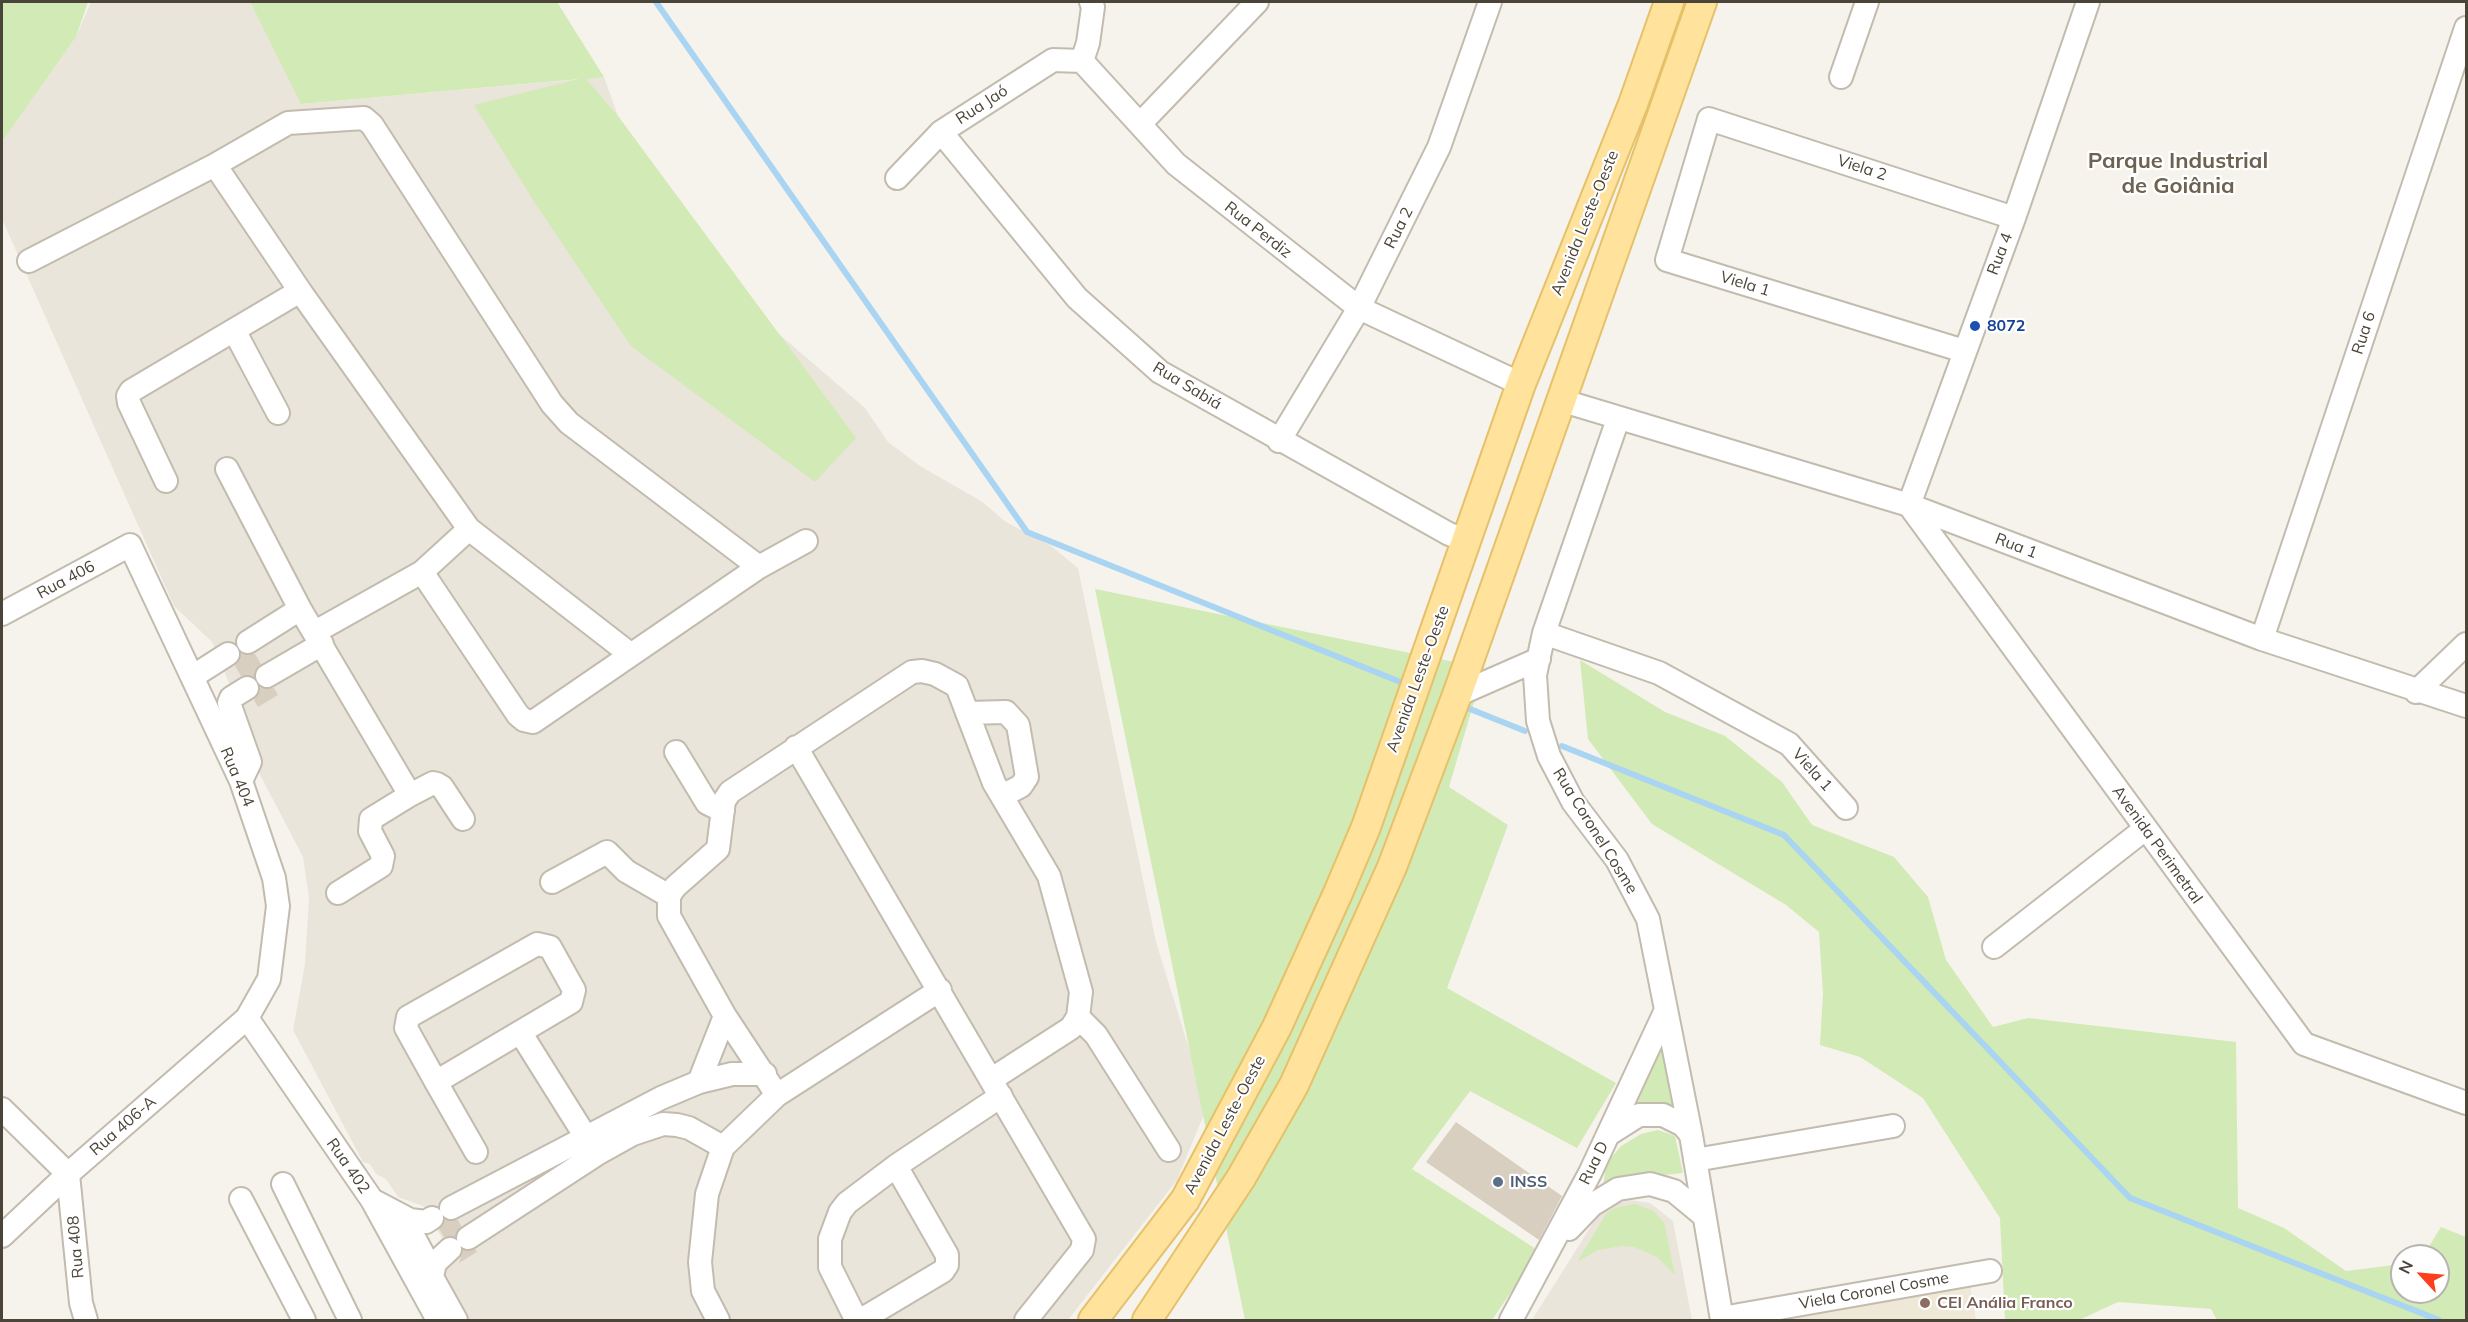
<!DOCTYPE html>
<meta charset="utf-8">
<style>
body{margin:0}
#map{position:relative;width:2468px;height:1322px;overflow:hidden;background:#f6f3ec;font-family:Mulish,sans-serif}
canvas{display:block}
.frame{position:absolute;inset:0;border:3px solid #4b4439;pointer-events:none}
.north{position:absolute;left:2390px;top:1244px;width:60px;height:60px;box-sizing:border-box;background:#fff;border:2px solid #b7b4b0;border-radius:50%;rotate:296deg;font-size:16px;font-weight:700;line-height:24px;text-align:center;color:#4b4439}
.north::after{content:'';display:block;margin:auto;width:21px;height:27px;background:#fc3f1d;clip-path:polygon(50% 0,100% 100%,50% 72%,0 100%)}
</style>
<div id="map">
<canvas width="2468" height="1322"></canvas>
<div class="frame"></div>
<div class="north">N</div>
</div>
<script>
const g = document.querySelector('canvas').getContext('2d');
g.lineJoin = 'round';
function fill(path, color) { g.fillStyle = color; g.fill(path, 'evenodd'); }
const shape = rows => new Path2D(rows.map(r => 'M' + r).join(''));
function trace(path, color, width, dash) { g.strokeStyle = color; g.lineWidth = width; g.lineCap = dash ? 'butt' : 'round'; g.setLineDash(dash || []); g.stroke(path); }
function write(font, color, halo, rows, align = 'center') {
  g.font = font + ' Mulish,sans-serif'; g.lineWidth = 4.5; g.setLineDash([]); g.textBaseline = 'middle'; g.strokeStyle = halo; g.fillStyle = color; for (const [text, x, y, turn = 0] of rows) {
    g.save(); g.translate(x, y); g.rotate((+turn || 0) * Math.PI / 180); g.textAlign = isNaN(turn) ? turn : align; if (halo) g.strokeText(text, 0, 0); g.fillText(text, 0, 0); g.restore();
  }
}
fill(shape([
 [91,2,250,2,302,104,604,77,618,116,772,328,865,408,888,442,920,466,981,501,1006,522,1051,546,1078,568,1156,942,1207,1107,1177,1180,1068,1320,468,1320,445,1279,446,1267,455,1260,423,1206,398,1197,386,1179,376,1174,370,1164,363,1162,293,1030,305,964,309,898,303,857,255,765,241,712,212,642,174,606,2,219,2,142,76,37],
 [1630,1200,1650,1203,1673,1221,1692,1320,1532,1320,1598,1215,1618,1202]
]), '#eae5da');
fill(shape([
 [1970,1285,1976,1320,1785,1320]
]), '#efe8d6');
fill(shape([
 [2,2,88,2,76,37,2,142],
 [250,2,557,2,604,77,586,79,618,116,856,438,815,482,631,346,535,203,474,105,579,79,301,104],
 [1095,589,1484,668,1449,787,1508,825,1447,988,1616,1083,1577,1148,1470,1091,1412,1169,1539,1251,1492,1320,1245,1320],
 [1580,660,1665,712,1725,736,1782,782,1812,825,1894,857,1928,897,1946,960,1993,1027,2028,1018,2236,1042,2238,1208,2284,1228,2346,1271,2402,1264,2402,1292,2438,1292,2438,1256,2423,1256,2441,1227,2466,1237,2466,1320,2217,1320,2211,1309,2118,1302,2079,1320,2005,1320,2000,1218,1923,1098,1860,1057,1820,1045,1823,993,1819,932,1786,905,1652,824,1588,739],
 [1666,1032,1681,1115,1634,1111],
 [1658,1130,1675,1136,1683,1173,1644,1177,1603,1187,1606,1164,1621,1146,1641,1134],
 [1635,1204,1652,1210,1664,1222,1675,1275,1657,1257,1634,1247,1622,1246,1598,1250,1577,1262,1606,1214,1614,1208]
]), '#d2eab5');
trace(shape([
 [656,2,1027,532,1408,685],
 [1465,707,1525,731],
 [1562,746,1784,835,2130,1198,2439,1320]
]), '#a9d4f2', 6);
fill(shape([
 [241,654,255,654,261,664,254,676,241,676,235,666],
 [260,688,274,688,278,695,258,707,254,700],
 [1456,1122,1562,1196,1539,1240,1426,1162],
 [445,1220,458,1220,461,1226,455,1237,444,1237,439,1229],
 [475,1249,477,1252,459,1263,463,1250]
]), '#d8cfc1');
const minor = shape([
 [2088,2,2014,218,1909,505,2304,1044,2466,1103],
 [1082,61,1176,164,1359,308,1521,384],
 [1082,61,1088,43,1093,7,1091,2],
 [1841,77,1867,2],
 [1141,123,1257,2],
 [941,132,1077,298,1160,372,1449,534,1466,540],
 [215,165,288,123,364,118,372,125,552,404,569,423,759,567],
 [897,178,941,132,1053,60,1082,61],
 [29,261,215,165,300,291,469,529],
 [235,332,278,413],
 [1964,351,1667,260,1709,119,2014,218],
 [1560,400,1909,505,2262,639,2466,706],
 [1618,419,1544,633,1535,675,1538,721,1549,756,1573,802,1617,860,1648,919,1691,1135,1722,1320],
 [1279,441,1359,308,1439,147,1490,2],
 [227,469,300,609,410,795],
 [166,481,129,403,128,396,131,391,300,291],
 [422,572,518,715,524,720,533,722,759,567,806,541],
 [2,614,130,545,241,781,274,878,278,906,269,979,247,1018,68,1174,2,1236],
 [315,632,422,572,469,529,630,654],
 [1544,633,1659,673,1789,744,1846,808],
 [2262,639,2466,28],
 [248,642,300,609],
 [267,676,322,644],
 [192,677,228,654],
 [2416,692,2466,644],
 [1457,695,1539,659],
 [967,713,1006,712,1018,725,1027,777,1021,786,1002,796],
 [796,747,1084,1239,1082,1250,1026,1320],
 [676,752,707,803,723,811],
 [241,781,250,762,229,703,231,698,247,688],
 [552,882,607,852,626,871,669,896],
 [338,893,381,866,383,856,370,831,371,819,410,795,433,783,437,784,442,787,463,819],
 [1994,947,2145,829],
 [1078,1017,1096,1035,1169,1150],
 [247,1018,372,1200,438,1320],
 [520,1032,594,1150],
 [436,1082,571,1002,574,990,550,947,537,944,408,1017,406,1028,436,1082,476,1152],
 [699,1082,725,1016],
 [777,1095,725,1016,669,916,669,896,675,887,718,849,724,801,730,792,912,672,922,671,935,674,957,686,994,783,1049,876,1081,992,1078,1017,1071,1028,992,1079],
 [2,1109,68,1174],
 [1609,1134,1639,1115,1663,1115,1683,1125,1691,1135],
 [1695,1160,1893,1126],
 [896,1166,947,1255,947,1265,943,1271,866,1317,858,1317,853,1313,830,1267,830,1239,840,1212,847,1203,896,1166,1001,1096],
 [68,1174,81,1303,86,1320],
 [283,1184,350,1320],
 [241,1199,304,1320],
 [372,1200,410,1220,426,1222,432,1218],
 [451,1208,661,1098,699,1082,732,1074,765,1074],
 [403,1217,432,1271],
 [1569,1229,1592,1205,1618,1189,1650,1184,1674,1191,1703,1215],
 [468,1238,597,1154,633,1134,663,1124,677,1125,689,1128,723,1147],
 [450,1249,435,1263,432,1277,456,1320],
 [1722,1318,1990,1271],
 [718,1320,703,1291,700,1262,707,1194,723,1147,777,1095,940,990],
 [1511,1320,1590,1173,1666,1010]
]);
const major = shape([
 [1093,1320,1185,1200,1277,1027,1338,893,1366,827,1521,384,1633,104,1669,2],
 [1147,1320,1241,1178,1294,1085,1392,867,1457,695,1702,2]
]);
trace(minor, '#c2bbae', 26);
trace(major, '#e6c16a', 32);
trace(minor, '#fff', 22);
trace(major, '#ffe39c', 28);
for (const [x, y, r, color] of [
 [1975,326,6,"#1a4fb4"],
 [1498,1182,6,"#5c6f8a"],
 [1925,1303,6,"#8d6e63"]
]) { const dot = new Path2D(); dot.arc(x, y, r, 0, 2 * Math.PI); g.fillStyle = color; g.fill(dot); trace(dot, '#fff', 2); }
write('16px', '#4b4439', '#fff', [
 ["Rua Jaó",982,105,-33],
 ["Viela 2",1862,168,18],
 ["Avenida Leste-Oeste",1585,223,-68],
 ["Rua 2",1399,228,-63],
 ["Rua Perdiz",1258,230,38],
 ["Rua 4",2000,254,-69],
 ["Viela 1",1745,284,17],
 ["Rua 6",2364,333,-72],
 ["Rua Sabiá",1187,386,31],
 ["Rua 1",2016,546,21],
 ["Rua 406",66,580,-28],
 ["Avenida Leste-Oeste",1418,679,-70],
 ["Viela 1",1812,770,48],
 ["Rua 404",237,777,67],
 ["Rua Coronel Cosme",1595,831,58],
 ["Avenida Perimetral",2157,845,54],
 ["Avenida Leste-Oeste",1225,1125,-62],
 ["Rua 406-A",123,1126,-41],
 ["Rua D",1594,1163,-64],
 ["Rua 402",348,1166,55],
 ["Rua 408",76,1247,-95],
 ["Viela Coronel Cosme",1874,1291,-10]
]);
write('bold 16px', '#164399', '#fff', [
 ["8072",1987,326]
], 'left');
write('bold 16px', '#4e5e75', '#fff', [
 ["INSS",1510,1182]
], 'left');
write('bold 16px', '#785e54', '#fff', [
 ["CEI Anália Franco",1937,1303]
], 'left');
write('bold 22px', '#6e6250', '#fff', [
 ["Parque Industrial",2178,161],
 ["de Goiânia",2178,186]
]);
</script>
